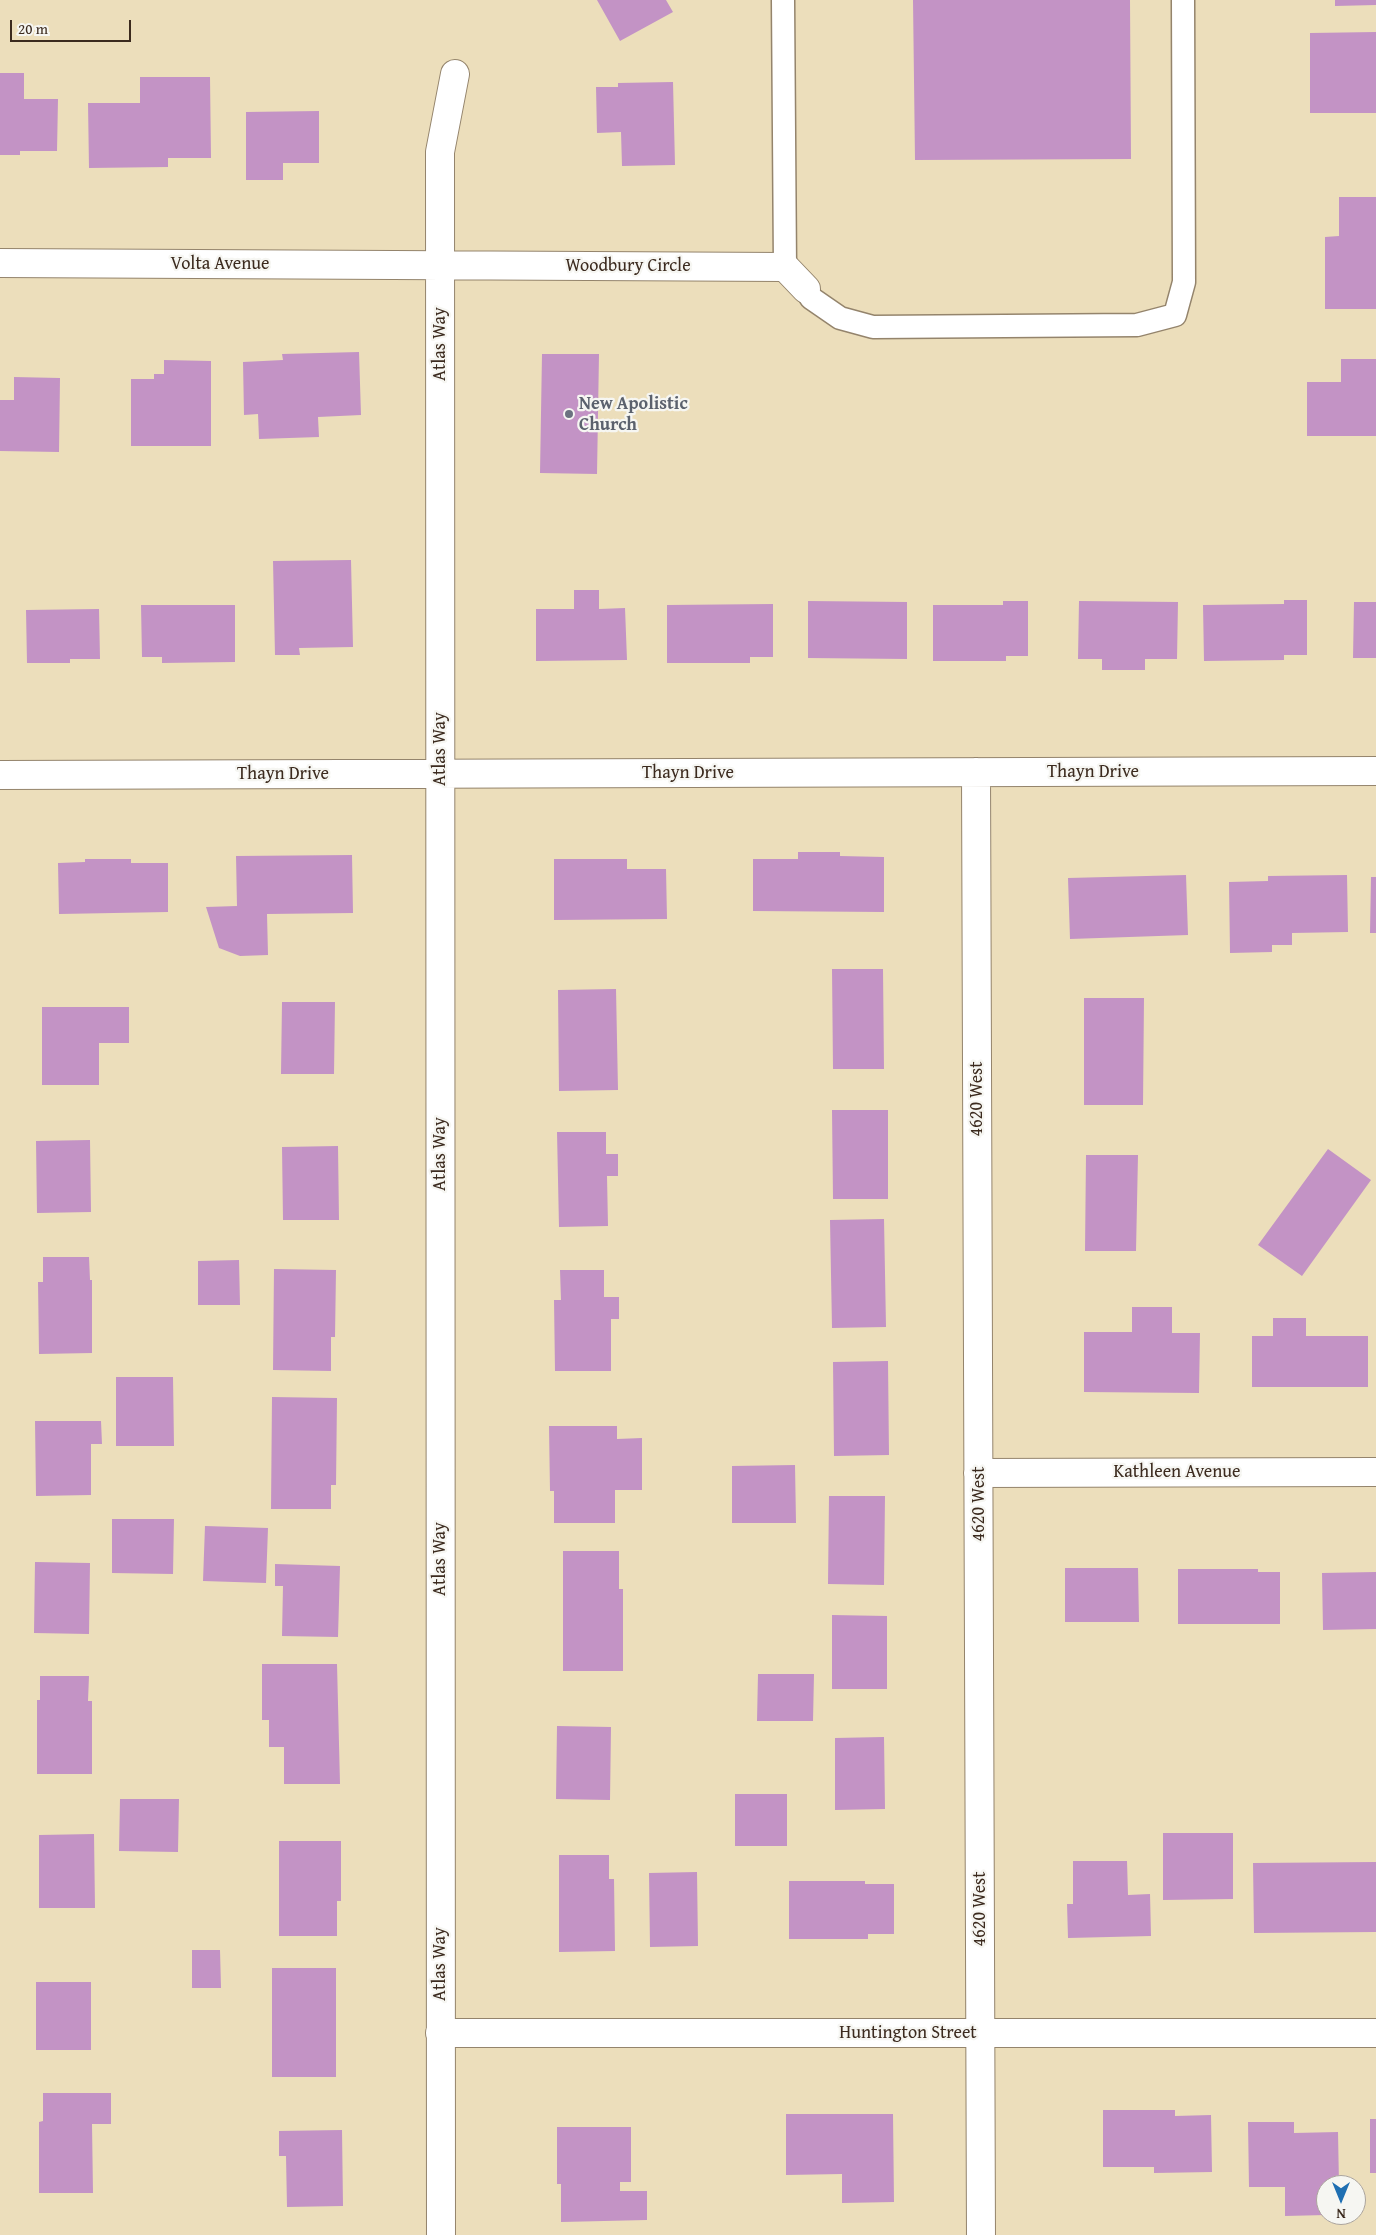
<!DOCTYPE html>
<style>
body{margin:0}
#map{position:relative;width:1376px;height:2235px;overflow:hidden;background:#ecdebb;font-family:"Gentium Book Plus",serif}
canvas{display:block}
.north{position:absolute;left:1316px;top:2175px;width:50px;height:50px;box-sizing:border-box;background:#f6f6f2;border:1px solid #aba49d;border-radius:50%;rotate:180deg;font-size:14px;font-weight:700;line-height:20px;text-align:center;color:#3b2a1e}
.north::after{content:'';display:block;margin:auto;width:18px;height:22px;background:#1f6fb2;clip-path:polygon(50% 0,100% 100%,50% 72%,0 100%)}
.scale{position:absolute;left:10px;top:20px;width:121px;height:22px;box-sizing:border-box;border:2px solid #3b2a1e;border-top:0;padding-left:6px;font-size:15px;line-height:18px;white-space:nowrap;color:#3b2a1e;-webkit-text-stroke:4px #f6f6f2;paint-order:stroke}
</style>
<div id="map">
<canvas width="1376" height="2235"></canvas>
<div class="north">N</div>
<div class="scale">20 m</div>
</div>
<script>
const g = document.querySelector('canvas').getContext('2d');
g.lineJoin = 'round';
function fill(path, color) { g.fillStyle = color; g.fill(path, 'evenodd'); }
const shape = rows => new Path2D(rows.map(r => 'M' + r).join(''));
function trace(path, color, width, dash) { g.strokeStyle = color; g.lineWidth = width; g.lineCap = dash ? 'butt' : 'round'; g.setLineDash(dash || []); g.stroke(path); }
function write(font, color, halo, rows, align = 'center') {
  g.font = font + ' "Gentium Book Plus",serif'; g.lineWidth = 4.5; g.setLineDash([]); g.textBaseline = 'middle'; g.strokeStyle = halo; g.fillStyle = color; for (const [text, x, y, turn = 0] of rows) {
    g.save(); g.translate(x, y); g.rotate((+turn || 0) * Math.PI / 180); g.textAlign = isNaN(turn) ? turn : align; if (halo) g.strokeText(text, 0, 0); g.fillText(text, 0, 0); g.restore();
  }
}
fill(shape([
 [597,0,666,0,673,12,620,41],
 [913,0,1130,0,1131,159,915,160],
 [1335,0,1376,0,1376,5,1335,6],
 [1376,32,1376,113,1310,113,1310,33],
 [0,73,24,73,24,99,58,99,57,151,20,151,20,155,0,155],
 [140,77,210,77,211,158,168,158,168,167,89,168,88,103,140,103],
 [673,82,675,165,622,166,621,132,597,133,596,87,618,87,618,83],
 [319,111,319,163,283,163,283,180,246,180,246,112],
 [1339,197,1376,197,1376,309,1325,309,1325,237,1339,236],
 [359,352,361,415,318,417,319,437,259,439,258,414,244,415,243,362,283,360,282,354],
 [542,354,599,354,597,474,540,473],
 [1341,359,1376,359,1376,436,1307,436,1307,382,1341,382],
 [164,360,211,361,211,446,131,446,131,379,154,379,154,374,164,374],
 [14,377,60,378,59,452,0,451,0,400,14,400],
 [351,560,353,647,299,648,300,655,275,655,273,561],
 [574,590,599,590,599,609,625,608,627,660,536,661,536,609,574,609],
 [1284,600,1307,600,1307,655,1284,655,1284,660,1204,661,1203,605,1284,604],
 [808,601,907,602,907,659,808,658],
 [1003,601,1028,601,1028,656,1006,656,1006,661,933,661,933,605,1003,605],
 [1079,601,1178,602,1177,659,1145,659,1145,670,1102,670,1102,659,1078,659],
 [1354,602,1376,602,1376,658,1353,658],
 [773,604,773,657,750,657,750,663,667,663,667,605],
 [141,605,235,605,235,662,162,663,162,657,142,657],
 [99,609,100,659,70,659,70,663,27,663,26,610],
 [798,852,840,852,840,856,884,857,884,912,753,911,753,859,798,859],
 [352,855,353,913,267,914,268,955,240,956,219,948,206,907,237,906,236,856],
 [85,859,131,859,131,863,168,863,168,912,59,914,58,863,85,862],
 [554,859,627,859,627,869,666,869,667,919,554,920],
 [1186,875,1188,935,1070,939,1068,878],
 [1347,875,1348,932,1292,933,1292,945,1272,945,1272,952,1230,953,1229,882,1268,881,1268,876],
 [1371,877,1376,877,1376,933,1370,933],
 [832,969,883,969,884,1069,833,1069],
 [616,989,618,1090,559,1091,558,990],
 [1084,998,1144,998,1143,1105,1084,1105],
 [282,1002,335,1002,334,1074,281,1074],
 [42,1007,129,1007,129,1043,99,1043,99,1085,42,1085],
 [832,1110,888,1110,888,1199,833,1199],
 [557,1132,606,1132,606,1154,618,1154,618,1176,607,1176,608,1226,559,1227],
 [90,1140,91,1212,37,1213,36,1141],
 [338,1146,339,1220,283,1220,282,1147],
 [1328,1149,1371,1180,1302,1276,1258,1245],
 [1086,1155,1138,1155,1136,1251,1085,1251],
 [884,1219,886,1327,832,1328,830,1220],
 [43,1257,89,1257,90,1280,92,1280,92,1353,39,1354,38,1282,43,1282],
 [239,1260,240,1305,198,1305,198,1261],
 [274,1269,336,1270,335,1337,331,1337,331,1371,273,1370],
 [560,1270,604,1270,604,1297,619,1297,619,1319,611,1319,611,1371,555,1371,554,1300,561,1300],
 [1132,1307,1172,1307,1172,1333,1200,1333,1199,1393,1084,1392,1084,1332,1132,1332],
 [1273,1318,1306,1318,1306,1336,1368,1336,1368,1387,1252,1387,1252,1336,1273,1336],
 [888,1361,889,1455,834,1456,833,1362],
 [116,1377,173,1377,174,1446,116,1446],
 [272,1397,337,1398,336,1485,331,1485,331,1509,271,1509],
 [35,1421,101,1421,102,1444,91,1444,91,1495,36,1496],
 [549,1426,617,1426,617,1439,642,1438,642,1490,615,1490,615,1523,554,1523,554,1491,550,1491],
 [795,1465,796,1523,732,1523,732,1466],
 [829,1496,885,1496,884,1585,828,1584],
 [112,1519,174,1519,173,1574,112,1573],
 [205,1526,268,1528,266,1583,203,1581],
 [563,1551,619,1551,619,1589,623,1589,623,1671,563,1671],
 [35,1562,90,1563,89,1634,34,1633],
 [275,1564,340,1566,338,1637,282,1636,283,1586,275,1586],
 [1065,1568,1138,1568,1139,1622,1065,1622],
 [1178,1569,1258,1569,1258,1572,1280,1572,1280,1624,1178,1624],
 [1376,1572,1376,1629,1323,1630,1322,1573],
 [832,1615,887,1616,887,1689,832,1689],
 [262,1664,337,1664,340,1784,284,1784,284,1747,269,1747,269,1720,262,1720],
 [758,1674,814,1674,813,1721,757,1721],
 [40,1676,89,1676,88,1701,92,1701,92,1774,37,1774,37,1700,40,1700],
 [557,1726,611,1727,610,1800,556,1799],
 [884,1737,885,1809,835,1810,835,1738],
 [735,1794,787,1794,787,1846,735,1846],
 [120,1799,179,1799,178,1852,119,1851],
 [1163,1833,1233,1833,1233,1899,1163,1900],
 [94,1834,95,1908,39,1908,39,1835],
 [279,1841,341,1841,341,1901,337,1901,337,1936,279,1936],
 [559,1855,609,1855,609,1879,614,1879,615,1951,559,1952],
 [1073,1861,1127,1861,1128,1895,1150,1894,1151,1936,1068,1938,1067,1904,1073,1904],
 [1376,1862,1376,1932,1254,1933,1253,1863],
 [697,1872,698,1946,650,1947,649,1873],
 [789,1881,865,1881,865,1884,894,1884,894,1934,868,1934,868,1939,789,1939],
 [192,1950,220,1950,221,1988,192,1988],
 [272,1968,336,1968,336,2077,272,2077],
 [36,1982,91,1982,91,2050,36,2050],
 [43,2093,111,2093,111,2124,92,2124,93,2193,39,2193,39,2122,43,2121],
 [1103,2110,1175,2110,1175,2116,1211,2115,1212,2172,1154,2173,1154,2167,1103,2167],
 [786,2114,893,2114,894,2202,842,2203,842,2174,786,2175],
 [1370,2119,1376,2119,1376,2173,1370,2173],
 [1248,2122,1294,2122,1294,2133,1338,2132,1339,2185,1326,2185,1326,2215,1285,2216,1285,2187,1249,2187],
 [557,2127,631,2127,631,2182,620,2182,620,2191,647,2191,647,2220,561,2222,561,2184,557,2184],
 [342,2130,343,2206,287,2207,286,2156,279,2156,279,2131]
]), '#c393c5');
const lane = shape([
 [783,0,785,267],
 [806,289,811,298,840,318,873,327,1137,325,1175,315,1184,282,1183,0]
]);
const street = shape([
 [0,263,785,267,806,289],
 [976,772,981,2235],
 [0,775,1376,771],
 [978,1473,1376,1472],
 [440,2033,1376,2033],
 [441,2235,440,152,455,74]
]);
trace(lane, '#94846c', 25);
trace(street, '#94846c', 30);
trace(lane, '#fff', 22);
trace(street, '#fff', 28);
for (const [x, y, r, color] of [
 [569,414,5,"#6b7280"]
]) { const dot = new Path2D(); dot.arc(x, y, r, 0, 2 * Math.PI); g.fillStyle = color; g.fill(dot); trace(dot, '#f6f6f2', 2); }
write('18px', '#3b2a1e', '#f6f6f2', [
 ["Volta Avenue",220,264],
 ["Woodbury Circle",628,266],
 ["Atlas Way",440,344,-90],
 ["Atlas Way",440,749,-90],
 ["Thayn Drive",1093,772],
 ["Thayn Drive",688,773],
 ["Thayn Drive",283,774],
 ["4620 West",977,1099,-90],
 ["Atlas Way",440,1154,-90],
 ["Kathleen Avenue",1177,1472],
 ["4620 West",979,1504,-90],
 ["Atlas Way",440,1559,-90],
 ["4620 West",980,1909,-90],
 ["Atlas Way",440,1964,-90],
 ["Huntington Street",908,2033]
]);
write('bold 18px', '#5b616d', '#f6f6f2', [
 ["New Apolistic",579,404],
 ["Church",579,425]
], 'left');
</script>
